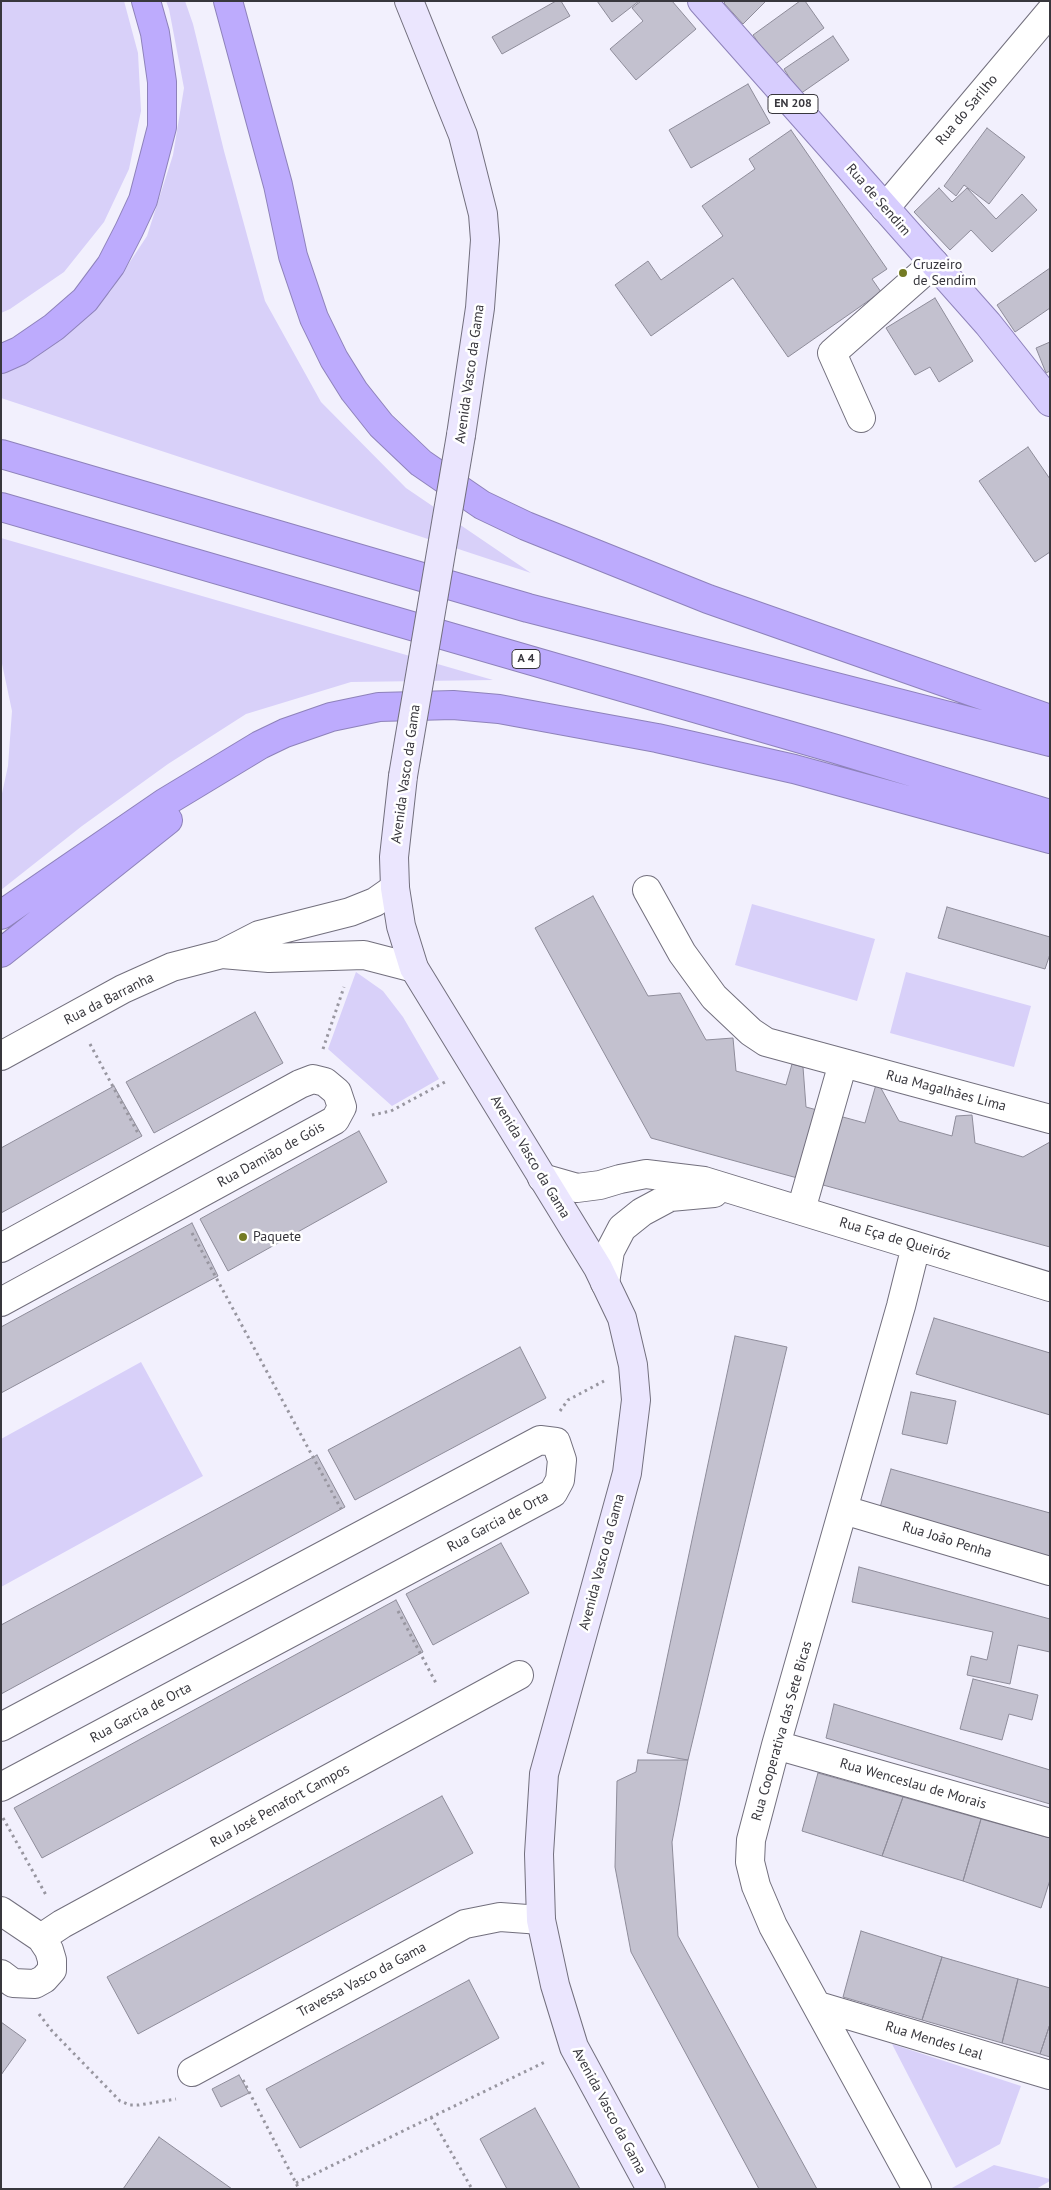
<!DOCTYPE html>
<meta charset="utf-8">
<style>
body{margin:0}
#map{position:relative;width:1051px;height:2190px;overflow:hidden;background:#f2f0fd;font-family:"PT Sans",sans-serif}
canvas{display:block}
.frame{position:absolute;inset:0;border:2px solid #38373d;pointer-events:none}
</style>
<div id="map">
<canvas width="1051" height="2190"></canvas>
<div class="frame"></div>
</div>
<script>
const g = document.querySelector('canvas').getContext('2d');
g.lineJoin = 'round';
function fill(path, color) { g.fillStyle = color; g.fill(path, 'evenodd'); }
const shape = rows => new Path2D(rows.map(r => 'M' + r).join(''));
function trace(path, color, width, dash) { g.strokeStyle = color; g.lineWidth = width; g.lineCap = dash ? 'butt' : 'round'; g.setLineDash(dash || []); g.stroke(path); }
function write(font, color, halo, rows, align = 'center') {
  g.font = font + ' "PT Sans",sans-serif'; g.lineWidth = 5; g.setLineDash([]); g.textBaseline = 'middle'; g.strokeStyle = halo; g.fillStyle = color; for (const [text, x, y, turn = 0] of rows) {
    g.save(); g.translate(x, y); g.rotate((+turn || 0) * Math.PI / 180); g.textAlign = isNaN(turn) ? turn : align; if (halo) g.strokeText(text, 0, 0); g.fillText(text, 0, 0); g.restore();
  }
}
fill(shape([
 [1,1,124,1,138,53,141,111,129,169,104,222,64,272,10,309,1,313],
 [166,1,185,1,193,24,224,151,265,301,321,402,406,488,531,573,1,398,1,369,40,351,110,292,147,236,173,155,184,88,169,9],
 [1,538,493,680,351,682,246,714,168,764,82,826,1,890,1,798,8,766,12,711,1,659],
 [752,904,875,939,857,1001,735,965],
 [356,972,383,991,403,1017,439,1079,392,1106,328,1049],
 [906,972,1031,1006,1014,1067,890,1033],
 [141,1362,203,1476,1,1587,1,1439],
 [892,2044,1021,2086,1000,2144,956,2168],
 [994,2165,1050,2179,1050,2181,1036,2189,950,2189]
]), '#d8d0f9');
const building = shape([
 [556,1,561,1,570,16,502,54,492,37,556,1],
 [597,1,639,1,612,22,597,1],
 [641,1,672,1,696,29,636,80,610,49,643,21,632,8,641,1],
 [726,1,766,1,743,24,724,3,726,1],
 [800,1,805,1,824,28,774,65,753,35,800,1],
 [833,36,849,60,800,94,784,69,833,36],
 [748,84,770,123,691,168,669,130,748,84],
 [987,128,1025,157,989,204,964,185,956,196,944,186,987,128],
 [791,130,887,269,872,279,881,292,788,357,733,278,651,336,615,285,648,261,661,280,723,236,702,206,755,169,749,159,791,130],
 [939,188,952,202,967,188,996,219,1022,194,1037,210,992,252,971,230,950,250,914,212,939,188],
 [1050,268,1050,308,1015,332,997,305,1050,268],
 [935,298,973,361,939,382,930,367,915,375,886,328,935,298],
 [1050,342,1050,371,1046,373,1036,348,1050,342],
 [1028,447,1050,479,1050,552,1035,562,979,481,1028,447],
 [593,896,648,996,680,993,706,1040,733,1038,736,1071,786,1085,792,1064,803,1067,806,1107,865,1123,877,1081,899,1121,952,1136,956,1116,972,1115,975,1143,1023,1157,1050,1142,1050,1247,651,1138,535,928,593,896],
 [947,907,1050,937,1050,954,1045,969,938,938,947,907],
 [255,1012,283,1063,154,1133,126,1082,255,1012],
 [114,1086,142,1136,1,1213,1,1148,114,1086],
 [359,1131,387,1182,228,1271,200,1219,359,1131],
 [192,1223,218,1276,1,1393,1,1327,192,1223],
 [934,1318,1050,1353,1050,1415,916,1374,934,1318],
 [735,1336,787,1347,688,1760,647,1753,735,1336],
 [520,1347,546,1398,355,1500,328,1450,520,1347],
 [911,1392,956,1401,947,1444,902,1434,911,1392],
 [317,1455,345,1507,1,1694,1,1625,317,1455],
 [891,1469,1050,1513,1050,1558,879,1511,891,1469],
 [501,1543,529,1593,433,1645,406,1594,501,1543],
 [859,1567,1050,1619,1050,1652,1018,1645,1010,1684,967,1675,971,1656,987,1660,993,1632,852,1602,859,1567],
 [396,1600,423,1652,42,1858,14,1808,396,1600],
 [973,1679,1038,1695,1032,1720,1009,1714,1002,1740,960,1729,973,1679],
 [834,1704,1050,1770,1050,1804,826,1738,834,1704],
 [638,1760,688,1760,672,1842,678,1936,817,2189,759,2189,631,1952,615,1867,617,1781,636,1772,638,1760],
 [818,1773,903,1797,882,1856,802,1831,818,1773],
 [442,1796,473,1853,138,2034,107,1977,442,1796],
 [903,1797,981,1819,963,1881,882,1856,903,1797],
 [981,1819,1050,1838,1050,1880,1041,1908,963,1881,981,1819],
 [861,1931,942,1957,922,2020,843,1997,861,1931],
 [942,1957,1018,1979,1002,2043,922,2020,942,1957],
 [1018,1979,1050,1988,1050,2024,1040,2054,1002,2043,1018,1979],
 [469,1980,499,2038,300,2148,266,2089,469,1980],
 [1,2022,26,2040,1,2075,1,2022],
 [1050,2024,1050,2057,1040,2054,1050,2024],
 [239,2075,249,2093,221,2107,212,2089,239,2075],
 [535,2108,580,2189,507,2189,480,2139,535,2108],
 [159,2137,232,2189,123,2189,159,2137]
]);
fill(building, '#c3c1cf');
trace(building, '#8e8c9a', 1);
const minor = shape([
 [861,418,832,353,934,263],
 [647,890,682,953,714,997,751,1032,766,1042,1050,1119],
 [542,1178,577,1188,600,1185,620,1179,646,1174,704,1181,1050,1287],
 [801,1210,843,1063],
 [916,1246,901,1306,776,1745,751,1840,750,1862,756,1886,773,1926,917,2189],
 [1,1248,300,1084,313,1079,325,1082,337,1092,342,1107,335,1120,1,1302],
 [605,1283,610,1251,622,1228,642,1212,670,1197,714,1193],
 [844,1510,1050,1571],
 [1,1727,540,1440,556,1442,562,1460,560,1480,553,1493,1,1787],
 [776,1745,1050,1823],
 [1,1911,41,1938,49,1950,52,1960,52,1970,44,1979,35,1984,13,1983,1,1974],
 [41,1938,62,1924,519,1675],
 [818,2006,1050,2075],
 [192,2072,465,1924,500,1917,541,1920]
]);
const tertiary = shape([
 [885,208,1050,12],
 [222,954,269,958,364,955,414,968],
 [1,1056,123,989,172,967,222,954,259,935,350,912,375,902,395,888]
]);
const secondary = shape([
 [409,1,463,135,483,214,485,240,480,308,461,435],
 [403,776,394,857,395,888,401,926,414,968,598,1268,622,1318,633,1365,636,1400,627,1473,544,1774,539,1854,541,1920,555,1985,574,2047,651,2189]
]);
const primary = shape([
 [702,1,988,324,1050,402]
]);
const motorway = shape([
 [228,1,278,185,293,256,314,318,334,359,354,391,381,425,421,463,482,505,526,526,708,599,1050,719],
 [1,359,19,351,54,327,85,300,111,265,129,230,143,200,162,127,162,82,155,33,146,1],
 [1,454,528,608,1050,742],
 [1,507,836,749,1050,814],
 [1,915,164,803,260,745,285,733,331,717,379,707,453,705,499,709,657,738,794,769,1050,839],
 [1,953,168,820]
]);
trace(minor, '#726f7d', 30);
trace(tertiary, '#726f7d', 30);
trace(secondary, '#726f7d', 30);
trace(primary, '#8e82ba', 30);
trace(motorway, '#8e82ba', 30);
trace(shape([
 [90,1044,139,1135],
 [323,1049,344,987],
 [372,1115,391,1111,445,1082],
 [192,1233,341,1509],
 [560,1411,568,1400,604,1381],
 [398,1611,437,1685],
 [3,1818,46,1895],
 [39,2014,52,2031,120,2101,130,2105,139,2105,176,2099],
 [243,2080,299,2189],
 [431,2117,472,2189],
 [296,2183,547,2061]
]), '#9896a0', 3, [2.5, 4]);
trace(minor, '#fff', 28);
trace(tertiary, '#fff', 28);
trace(secondary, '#ebe6fe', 28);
trace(primary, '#d7cdfe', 28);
trace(motorway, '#bdabfd', 28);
const secondaryBridge = shape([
 [403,776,461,435]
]);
trace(secondaryBridge, '#726f7d', 30, []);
trace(secondaryBridge, '#ebe6fe', 28);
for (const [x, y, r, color] of [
 [903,273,5,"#747b24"],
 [243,1237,5,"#747b24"]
]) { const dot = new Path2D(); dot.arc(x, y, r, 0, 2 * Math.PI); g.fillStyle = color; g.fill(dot); trace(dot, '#fff', 2); }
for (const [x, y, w] of [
 [793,104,50],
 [526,659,28]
]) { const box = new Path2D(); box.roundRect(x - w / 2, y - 9.5, w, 19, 4); g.fillStyle = '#fff'; g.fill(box); trace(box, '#38373d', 1); }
write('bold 12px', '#38373d', null, [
 ["EN 208",793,104],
 ["A 4",526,659]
]);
write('14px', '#38373d', '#fff', [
 ["Rua do Sarilho",967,110,-50],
 ["Rua de Sendim",878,200,49],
 ["Avenida Vasco da Gama",470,374,-82],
 ["Avenida Vasco da Gama",406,774,-82],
 ["Rua da Barranha",109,999,-27],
 ["Rua Magalhães Lima",946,1091,15],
 ["Rua Damião de Góis",271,1155,-29],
 ["Avenida Vasco da Gama",530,1157,59],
 ["Rua Eça de Queiróz",895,1239,17],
 ["Rua Garcia de Orta",498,1522,-28],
 ["Rua João Penha",947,1540,17],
 ["Avenida Vasco da Gama",602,1562,-75],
 ["Rua Garcia de Orta",141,1713,-28],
 ["Rua Cooperativa das Sete Bicas",782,1731,-74],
 ["Rua Wenceslau de Morais",913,1784,16],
 ["Rua José Penafort Campos",280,1806,-29],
 ["Travessa Vasco da Gama",362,1980,-28],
 ["Rua Mendes Leal",934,2041,17],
 ["Avenida Vasco da Gama",609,2111,62]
]);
write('14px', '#38373d', '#fff', [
 ["Cruzeiro",913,265],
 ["de Sendim",913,281],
 ["Paquete",253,1237]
], 'left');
</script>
